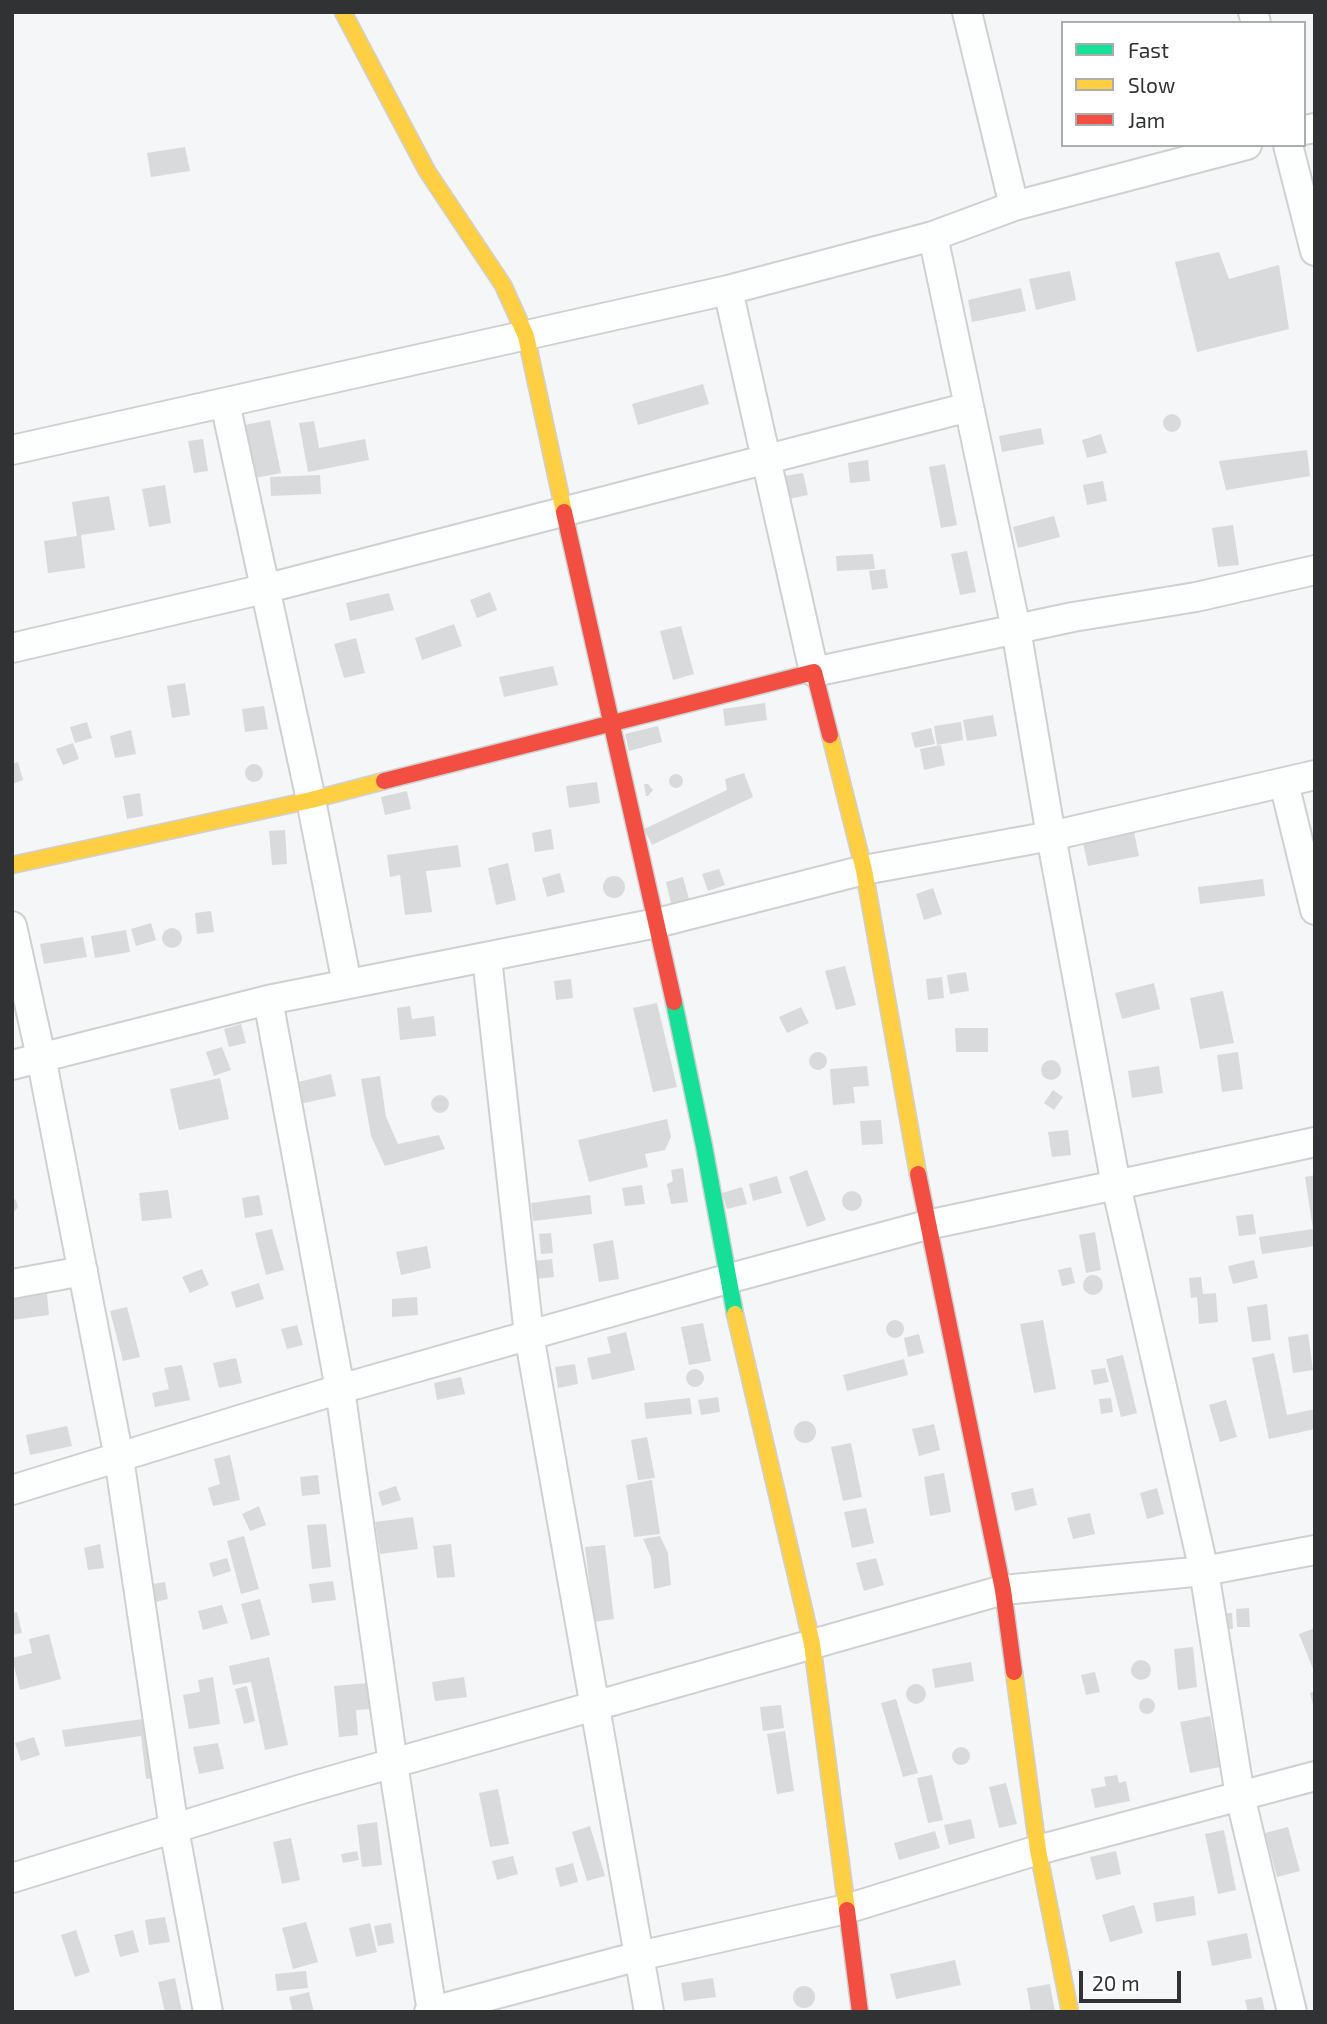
<!DOCTYPE html>
<style>
body{margin:0}
#map{position:relative;width:1327px;height:2024px;overflow:hidden;background:#f4f6f8;font-family:"Exo 2",sans-serif}
canvas{display:block}
.frame{position:absolute;inset:0;border:14px solid #303233;pointer-events:none}
.legend{position:absolute;left:1061px;top:21px;width:245px;height:126px;box-sizing:border-box;background:#fff;border:2px solid #acadad;margin:0;padding:9px 12px;list-style:none;font-size:21px;color:#303233}
.legend li{display:flex;align-items:center;gap:14px;height:35px}
.legend b{width:35px;border:2px solid #acadad}
.scale{position:absolute;left:1079px;top:1971px;width:102px;height:32px;box-sizing:border-box;border:4px solid #303233;border-top:0;padding-left:9px;font-size:21px;line-height:24px;white-space:nowrap;color:#303233;-webkit-text-stroke:5px #fff;paint-order:stroke}
</style>
<div id="map">
<canvas width="1327" height="2024"></canvas>
<div class="frame"></div>
<ul class="legend">
<li><b style="height:9px;background:#16e098"></b>Fast</li>
<li><b style="height:9px;background:#ffcf43"></b>Slow</li>
<li><b style="height:9px;background:#f24e42"></b>Jam</li>
</ul>
<div class="scale">20 m</div>
</div>
<script>
const g = document.querySelector('canvas').getContext('2d');
g.lineJoin = 'round';
function fill(path, color) { g.fillStyle = color; g.fill(path, 'evenodd'); }
const shape = rows => new Path2D(rows.map(r => 'M' + r).join(''));
function trace(path, color, width, dash) { g.strokeStyle = color; g.lineWidth = width; g.lineCap = dash ? 'butt' : 'round'; g.setLineDash(dash || []); g.stroke(path); }
fill(shape([
 [185,147,190,171,151,177,147,153],
 [1219,252,1229,279,1279,265,1289,329,1197,352,1175,262],
 [1070,271,1076,300,1036,310,1029,279],
 [1021,288,1026,311,972,322,968,300],
 [703,384,709,404,638,425,632,404],
 '1163 423a9 9 0 1 1 18 0a9 9 0 1 1-18 0Z',
 [270,420,281,473,255,478,245,425],
 [314,421,319,448,365,439,369,460,308,472,299,423],
 [1041,428,1044,444,1002,452,999,436],
 [1101,434,1107,453,1087,458,1082,440],
 [203,439,208,471,194,473,188,441],
 [1307,450,1310,476,1226,490,1219,461],
 [868,460,870,481,850,483,848,463],
 [945,464,957,525,941,528,929,467],
 [803,473,808,495,783,500,779,477],
 [320,475,321,494,271,496,270,477],
 [1103,481,1107,501,1087,505,1083,485],
 [165,485,171,523,149,527,142,489],
 [109,496,115,530,81,535,85,568,48,573,44,541,77,536,72,502],
 [1054,516,1060,537,1018,548,1013,527],
 [1233,525,1239,565,1218,567,1212,528],
 [967,551,976,592,960,595,951,554],
 [873,554,875,569,837,571,836,556],
 [885,569,888,588,872,590,869,571],
 [490,592,497,610,477,618,470,600],
 [389,593,394,610,350,621,346,603],
 [454,624,462,646,422,660,415,638],
 [681,626,694,674,673,680,660,631],
 [356,638,365,673,344,678,334,644],
 [553,666,558,685,504,697,499,677],
 [185,683,190,715,172,718,167,686],
 [765,703,767,720,725,726,723,709],
 [264,706,268,729,245,732,242,709],
 [993,715,997,736,967,741,963,720],
 [87,722,92,738,75,743,70,727],
 [961,722,963,740,937,745,934,726],
 [658,726,662,742,629,751,625,734],
 [931,728,935,744,915,748,911,733],
 [131,730,136,754,115,758,110,736],
 [73,743,79,759,63,765,56,749],
 [941,745,945,765,924,770,920,749],
 [18,762,23,780,12,784,12,764],
 '245 773a9 9 0 1 1 18 0a9 9 0 1 1-18 0Z',
 [744,773,753,797,652,845,644,829,727,790,725,779],
 '669 781a7 7 0 1 1 14 0a7 7 0 1 1-14 0Z',
 [597,782,600,803,569,808,566,786],
 [644,784,648,784,653,790,648,796,646,796],
 [407,791,411,809,385,815,381,797],
 [140,793,143,816,127,819,123,796],
 [551,829,554,849,535,852,532,833],
 [285,830,287,864,272,865,269,831],
 [1134,832,1139,856,1088,866,1083,843],
 [458,845,461,867,426,871,432,912,405,915,400,875,390,877,387,855],
 [508,863,516,900,496,905,488,868],
 [719,869,725,885,708,891,702,874],
 [560,873,565,892,547,897,542,878],
 '603 887a11 11 0 1 1 22 0a11 11 0 1 1-22 0Z',
 [683,877,690,903,672,907,666,882],
 [1263,879,1265,896,1200,904,1198,887],
 [933,888,942,914,924,920,916,894],
 [211,911,214,932,197,934,195,913],
 [151,923,156,940,136,946,131,929],
 '162 938a10 10 0 1 1 20 0a10 10 0 1 1-20 0Z',
 [126,930,130,952,95,958,91,936],
 [83,937,87,957,44,964,40,944],
 [845,966,856,1005,836,1010,825,971],
 [966,972,969,991,950,994,947,975],
 [942,977,944,998,928,1000,926,979],
 [571,979,573,998,556,1000,554,981],
 [1154,983,1160,1009,1122,1019,1115,993],
 [1223,991,1234,1043,1200,1049,1190,998],
 [657,1003,677,1087,653,1092,633,1008],
 [410,1006,412,1019,434,1016,436,1036,400,1040,397,1008],
 [801,1007,809,1023,787,1033,779,1017],
 [241,1024,246,1043,229,1047,224,1029],
 [955,1028,988,1028,988,1052,956,1052],
 [222,1047,231,1070,214,1076,206,1052],
 '809 1061a9 9 0 1 1 18 0a9 9 0 1 1-18 0Z',
 [1238,1052,1243,1089,1222,1092,1217,1055],
 '1041 1070a10 10 0 1 1 20 0a10 10 0 1 1-20 0Z',
 [867,1066,869,1086,853,1087,855,1103,833,1105,830,1069],
 [1159,1066,1163,1093,1132,1098,1128,1071],
 [331,1074,336,1096,295,1105,290,1084],
 [380,1076,386,1117,398,1144,439,1135,445,1149,385,1166,371,1136,361,1079],
 [220,1078,229,1119,179,1130,170,1089],
 [1053,1090,1063,1097,1054,1110,1044,1103],
 '431 1104a9 9 0 1 1 18 0a9 9 0 1 1-18 0Z',
 [667,1119,671,1137,665,1150,645,1154,648,1167,589,1182,578,1140],
 [881,1120,883,1144,862,1145,860,1121],
 [1068,1130,1071,1155,1052,1157,1048,1132],
 [683,1168,688,1202,671,1204,667,1184,673,1181,671,1170],
 [807,1170,826,1220,807,1227,789,1177],
 [1315,1175,1315,1246,1262,1254,1259,1237,1313,1229,1305,1177],
 [777,1176,782,1193,753,1201,749,1184],
 [642,1185,645,1204,625,1206,622,1188],
 [742,1187,747,1204,727,1209,722,1193],
 [168,1190,172,1218,142,1221,139,1193],
 '842 1201a10 10 0 1 1 20 0a10 10 0 1 1-20 0Z',
 [259,1195,263,1215,245,1218,242,1198],
 [590,1195,592,1214,533,1221,531,1203],
 [12,1198,16,1200,18,1207,12,1214],
 [1253,1214,1256,1234,1239,1236,1236,1216],
 [272,1229,284,1270,266,1275,255,1233],
 [1095,1232,1101,1270,1086,1273,1079,1235],
 [551,1233,553,1253,541,1254,539,1234],
 [613,1240,619,1279,599,1282,593,1244],
 [427,1246,431,1268,401,1275,396,1252],
 [552,1259,554,1277,535,1279,533,1261],
 [1254,1260,1258,1278,1233,1284,1228,1266],
 [1071,1267,1075,1283,1062,1286,1058,1270],
 [202,1269,209,1285,190,1293,182,1277],
 '1083 1285a10 10 0 1 1 20 0a10 10 0 1 1-20 0Z',
 [1201,1277,1203,1294,1216,1293,1218,1322,1199,1324,1197,1297,1191,1298,1189,1278],
 [259,1283,264,1299,236,1308,231,1292],
 [47,1294,49,1315,12,1320,12,1299],
 [417,1297,418,1315,392,1317,392,1299],
 [1267,1304,1271,1340,1252,1342,1247,1307],
 [127,1307,140,1357,123,1361,110,1311],
 '886 1329a9 9 0 1 1 18 0a9 9 0 1 1-18 0Z',
 [1043,1320,1056,1389,1034,1393,1020,1324],
 [703,1323,711,1361,689,1365,681,1327],
 [297,1325,303,1345,287,1349,281,1329],
 [626,1332,635,1370,592,1380,587,1358,611,1353,607,1337],
 [919,1334,924,1353,908,1357,904,1338],
 [1308,1334,1313,1370,1293,1373,1288,1337],
 [1274,1353,1287,1415,1315,1409,1315,1429,1269,1439,1252,1358],
 [1123,1355,1137,1413,1121,1417,1106,1359],
 [236,1358,242,1383,219,1388,213,1363],
 [904,1359,908,1375,847,1391,843,1375],
 [575,1364,578,1384,558,1388,555,1367],
 [182,1365,190,1400,155,1407,152,1393,169,1389,164,1368],
 [1105,1368,1109,1382,1094,1385,1091,1370],
 '686 1378a9 9 0 1 1 18 0a9 9 0 1 1-18 0Z',
 [461,1377,465,1394,437,1400,434,1383],
 [718,1397,720,1412,701,1415,698,1400],
 [690,1398,692,1414,646,1419,644,1403],
 [1111,1398,1113,1412,1101,1414,1099,1399],
 [1226,1400,1237,1437,1220,1442,1209,1405],
 '794 1432a11 11 0 1 1 22 0a11 11 0 1 1-22 0Z',
 [934,1424,940,1450,919,1456,912,1429],
 [67,1426,72,1446,30,1455,26,1435],
 [647,1437,655,1478,638,1480,631,1440],
 [851,1443,862,1497,843,1501,831,1447],
 [230,1455,240,1500,213,1506,208,1488,220,1484,214,1459],
 [944,1473,951,1512,930,1516,924,1477],
 [318,1475,320,1494,302,1496,300,1477],
 [652,1480,660,1534,634,1537,626,1485],
 [396,1486,401,1500,382,1506,378,1492],
 [1033,1488,1037,1505,1015,1511,1011,1493],
 [1157,1488,1164,1514,1147,1519,1140,1493],
 [259,1506,266,1525,250,1531,242,1514],
 [866,1508,874,1543,852,1548,844,1512],
 [1090,1513,1095,1534,1073,1539,1067,1518],
 [413,1517,418,1549,380,1554,375,1522],
 [326,1524,331,1567,312,1569,307,1525],
 [244,1536,259,1589,241,1594,227,1541],
 [660,1536,668,1553,671,1585,654,1589,651,1557,643,1539],
 [100,1544,104,1568,88,1570,84,1548],
 [451,1544,455,1577,437,1578,433,1546],
 [605,1545,614,1619,594,1622,585,1547],
 [227,1558,231,1571,213,1577,209,1563],
 [876,1558,884,1585,864,1591,856,1563],
 [333,1581,336,1600,312,1603,309,1584],
 [165,1582,168,1599,151,1603,148,1585],
 [260,1599,270,1635,251,1640,241,1604],
 [222,1605,228,1623,203,1630,198,1611],
 [1249,1608,1250,1627,1237,1627,1236,1609],
 [17,1612,22,1633,12,1635,12,1613],
 [1218,1613,1232,1613,1233,1629,1218,1629],
 [1315,1628,1315,1674,1299,1634],
 [49,1634,61,1679,20,1690,12,1658,32,1653,29,1639],
 [1193,1647,1197,1687,1178,1690,1174,1649],
 [269,1657,288,1745,265,1750,251,1682,233,1685,229,1666],
 '1131 1670a10 10 0 1 1 20 0a10 10 0 1 1-20 0Z',
 [971,1662,974,1681,935,1688,932,1669],
 [1095,1672,1100,1692,1086,1695,1081,1675],
 [213,1677,220,1724,189,1729,183,1695,200,1692,198,1680],
 [464,1677,467,1697,435,1701,432,1682],
 [368,1683,371,1709,356,1710,358,1735,339,1737,334,1686],
 '906 1694a10 10 0 1 1 20 0a10 10 0 1 1-20 0Z',
 [247,1686,255,1721,244,1724,235,1689],
 [1315,1691,1315,1709,1314,1709,1310,1693],
 '1139 1706a8 8 0 1 1 16 0a8 8 0 1 1-16 0Z',
 [896,1699,918,1773,903,1777,881,1703],
 [781,1705,784,1728,763,1731,760,1707],
 [1210,1716,1220,1767,1190,1773,1180,1722],
 [150,1718,158,1778,146,1779,141,1736,65,1747,62,1730],
 [785,1731,794,1791,777,1794,767,1734],
 [34,1737,40,1755,21,1761,15,1743],
 [218,1743,224,1769,199,1774,193,1747],
 '952 1756a9 9 0 1 1 18 0a9 9 0 1 1-18 0Z',
 [932,1775,943,1820,928,1823,917,1778],
 [1117,1775,1119,1783,1126,1781,1130,1801,1095,1808,1091,1789,1106,1786,1104,1777],
 [1006,1783,1017,1824,999,1828,989,1787],
 [498,1789,509,1844,490,1847,479,1793],
 [971,1819,975,1838,949,1845,944,1825],
 [377,1822,382,1865,362,1867,357,1825],
 [590,1826,605,1876,587,1881,572,1832],
 [1288,1827,1300,1871,1277,1877,1265,1833],
 [1224,1830,1236,1890,1218,1894,1205,1834],
 [935,1831,940,1848,899,1860,894,1843],
 [291,1838,300,1880,282,1884,273,1842],
 [357,1851,359,1860,343,1863,341,1854],
 [1116,1851,1121,1874,1096,1880,1090,1857],
 [513,1856,518,1874,497,1880,492,1861],
 [573,1863,578,1882,560,1887,555,1868],
 [1194,1896,1196,1915,1156,1922,1153,1903],
 [1134,1905,1143,1933,1110,1942,1102,1915],
 [165,1917,170,1942,149,1945,145,1920],
 [306,1922,318,1962,293,1969,282,1928],
 [370,1923,377,1952,356,1957,349,1928],
 [391,1923,394,1943,378,1946,374,1926],
 [76,1930,90,1972,75,1977,61,1935],
 [133,1930,139,1952,120,1957,114,1935],
 [1247,1933,1252,1958,1212,1966,1207,1941],
 [955,1960,961,1985,896,1999,890,1974],
 [306,1971,308,1988,277,1991,275,1974],
 [175,1978,182,2012,165,2012,158,1982],
 [713,1978,716,1997,684,2001,681,1983],
 [1050,1984,1055,2012,1031,2012,1027,1988],
 '793 1997a11 11 0 1 1 22 0a11 11 0 1 1-22 0Z',
 [309,1992,314,2012,293,2012,289,1997],
 [1262,1997,1265,2012,1248,2012,1245,2000]
]), '#d8dadb');
const street = shape([
 [967,12,1014,206],
 [1253,12,1256,23],
 [1304,130,1315,128],
 [1288,145,1315,251],
 [933,236,1016,629,1051,836,1315,775],
 [728,290,814,672,1073,617,1196,597,1315,570],
 [225,403,311,800,347,984],
 [12,450,728,290,933,236,1014,206,1247,145],
 [12,648,264,589,969,407],
 [1284,783,1315,910],
 [12,926,41,1057,119,1458,174,1829,208,2012],
 [487,958,529,1335,649,2012],
 [268,1000,340,1389,393,1764,432,2012],
 [12,1065,268,1000,657,923,864,870,1051,836,1116,1185,1315,1142],
 [12,1284,83,1271],
 [12,1490,340,1389,727,1279,927,1225,1116,1185,1204,1571,1240,1796,1292,2012],
 [12,1878,302,1789,1003,1590,1204,1571,1315,1550],
 [429,2012,639,1956,846,1909,1038,1850,1315,1776]
]);
const fast = shape([
 [674,1002,704,1146,735,1314]
]);
const slow = shape([
 [343,12,427,171,503,285,526,336,564,512],
 [830,735,864,870,918,1174],
 [12,865,311,800,384,781],
 [735,1314,812,1644,847,1910],
 [1014,1672,1038,1850,1070,2012]
]);
const jam = shape([
 [564,512,674,1002],
 [384,781,814,672,830,735],
 [918,1174,1003,1590,1014,1672],
 [847,1910,860,2012]
]);
trace(street, '#cfd0d2', 32);
trace(fast, '#cfd0d2', 19);
trace(slow, '#cfd0d2', 19);
trace(jam, '#cfd0d2', 19);
trace(street, '#fdfefe', 28);
trace(fast, '#16e098', 16);
trace(slow, '#ffcf43', 16);
trace(jam, '#f24e42', 16);
</script>
